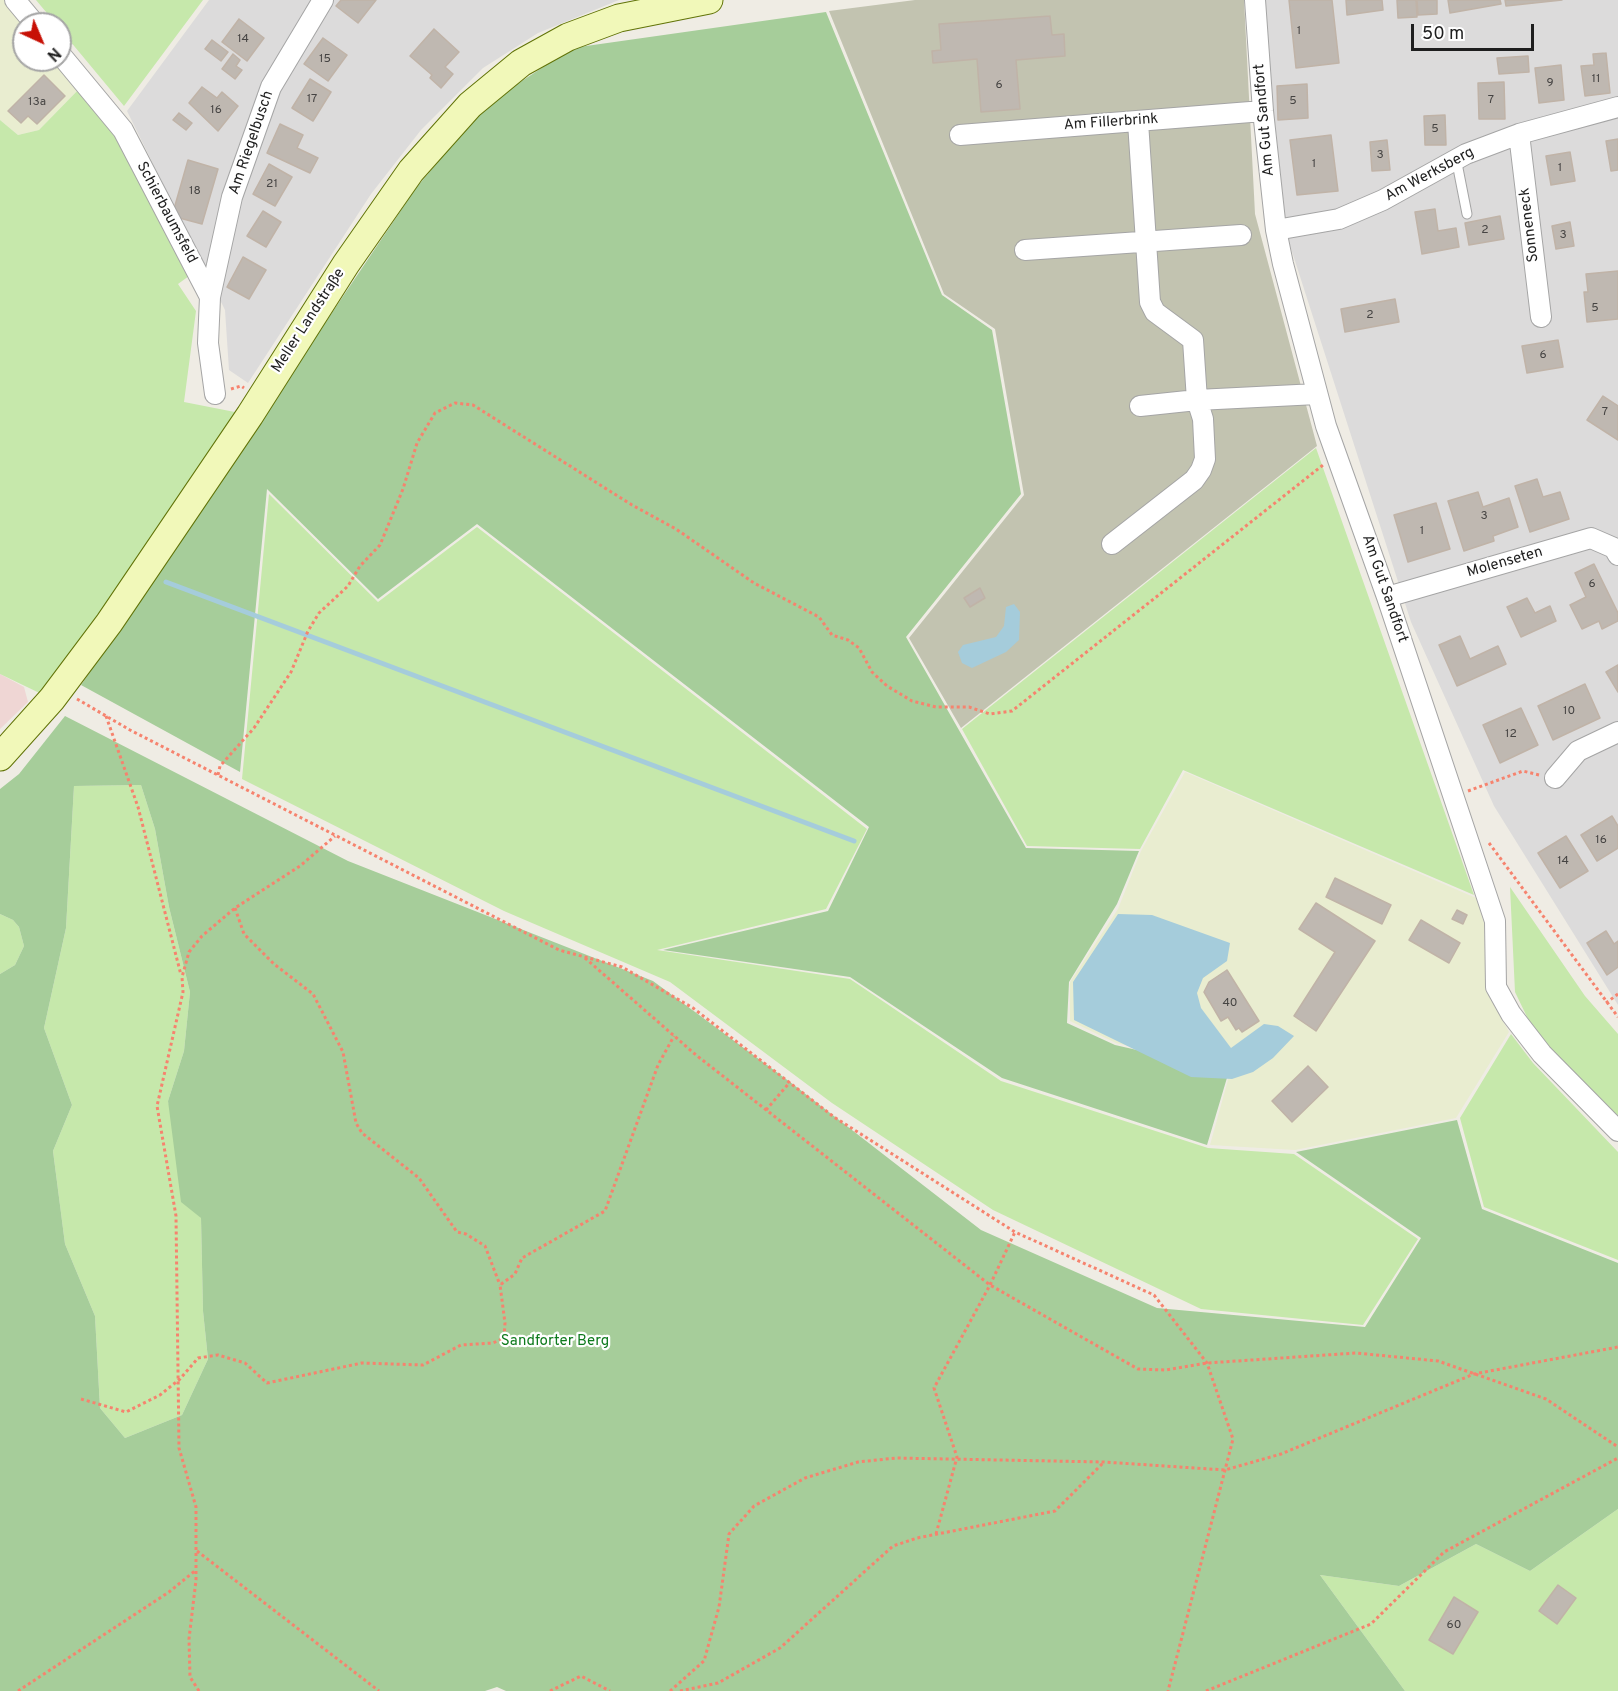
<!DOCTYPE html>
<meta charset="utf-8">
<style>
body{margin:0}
#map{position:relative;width:1618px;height:1691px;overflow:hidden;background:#efece4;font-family:Overpass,sans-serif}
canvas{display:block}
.north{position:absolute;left:12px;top:12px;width:60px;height:60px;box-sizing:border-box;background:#fff;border:2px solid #a5a5a5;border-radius:50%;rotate:136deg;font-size:16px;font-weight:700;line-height:24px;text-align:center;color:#1e1e1e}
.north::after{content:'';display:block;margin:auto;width:21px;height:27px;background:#c71005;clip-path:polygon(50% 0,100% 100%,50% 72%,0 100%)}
.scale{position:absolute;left:1411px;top:24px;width:123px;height:27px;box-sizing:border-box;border:3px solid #1e1e1e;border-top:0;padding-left:8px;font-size:18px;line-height:21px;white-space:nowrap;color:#1e1e1e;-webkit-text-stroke:4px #fff;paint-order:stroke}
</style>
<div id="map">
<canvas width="1618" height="1691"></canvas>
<div class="north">N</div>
<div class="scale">50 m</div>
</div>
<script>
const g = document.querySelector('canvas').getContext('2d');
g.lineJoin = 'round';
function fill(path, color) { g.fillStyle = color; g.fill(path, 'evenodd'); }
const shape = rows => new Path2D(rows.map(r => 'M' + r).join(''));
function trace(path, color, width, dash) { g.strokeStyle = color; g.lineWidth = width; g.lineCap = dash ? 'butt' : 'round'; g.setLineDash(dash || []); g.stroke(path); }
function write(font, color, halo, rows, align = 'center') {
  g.font = font + ' Overpass,sans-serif'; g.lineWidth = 4.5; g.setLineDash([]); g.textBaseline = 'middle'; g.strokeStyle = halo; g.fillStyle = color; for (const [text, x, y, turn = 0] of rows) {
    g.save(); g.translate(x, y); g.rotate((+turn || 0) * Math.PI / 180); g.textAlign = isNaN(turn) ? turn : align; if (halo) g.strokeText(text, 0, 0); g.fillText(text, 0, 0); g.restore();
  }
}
fill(shape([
 [209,0,619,0,538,33,483,68,421,130,371,194,248,383,229,370,225,310,127,111],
 [1262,0,1618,0,1618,1005,1494,806,1411,622,1287,236]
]), '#dcdbdb');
fill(shape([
 [0,674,24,687,28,702,0,729]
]), '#efd6d4');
fill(shape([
 [915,0,1244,0,1255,214,1317,446,961,728,909,638,1024,495,995,329,944,294,829,11]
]), '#c2c3b0');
fill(shape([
 [0,0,10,0,24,24,24,60,57,60,80,88,39,130,18,135,0,120],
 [1185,772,1476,898,1484,923,1486,991,1509,1032,1456,1118,1295,1150,1210,1145,1231,1069,1116,1043,1070,1021,1070,982,1118,909,1141,851]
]), '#e9edd0');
fill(shape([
 [36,0,203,0,124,106,60,29,60,24,56,24],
 [80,88,123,130,189,276,178,284,196,311,184,402,250,415,52,699,0,674,0,120,18,135,39,130],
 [1316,448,1474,895,1183,770,1140,849,1027,846,962,729],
 [269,494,378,602,477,527,867,829,826,909,657,950,850,979,1001,1081,1208,1148,1294,1154,1418,1239,1363,1325,1201,1309,993,1210,832,1103,670,982,504,911,242,779],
 [141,785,155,829,169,907,190,992,184,1051,168,1101,201,1218,203,1311,208,1359,182,1415,125,1438,100,1408,95,1316,65,1244,53,1151,72,1105,44,1028,66,928,74,786],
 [1510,887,1585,996,1618,1034,1618,1117,1548,1049,1528,1019,1515,992],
 [0,914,13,920,19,927,24,946,15,965,0,974],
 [1511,1034,1533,1063,1618,1152,1618,1260,1484,1207,1460,1118],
 [1618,1509,1618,1691,1405,1691,1320,1575,1399,1586,1476,1544,1530,1571]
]), '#c6e8ab');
fill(shape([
 [826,12,942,295,992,330,1021,494,906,637,1026,848,1139,851,1117,904,1069,982,1067,1023,1115,1045,1229,1071,1207,1145,1002,1078,850,977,663,950,828,911,869,827,477,524,378,599,267,489,240,772,81,685,416,188,487,104,572,48],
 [65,716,348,861,653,981,790,1082,981,1230,1157,1308,1365,1327,1421,1238,1296,1152,1457,1120,1482,1209,1618,1263,1618,1509,1530,1571,1476,1544,1399,1586,1320,1575,1405,1691,506,1691,497,1687,485,1691,0,1691,0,974,15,965,24,946,19,927,13,920,0,914,0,789,19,774],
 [141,785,155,829,169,907,190,992,184,1051,168,1101,181,1202,201,1218,203,1311,208,1359,182,1415,125,1438,100,1408,95,1316,65,1244,53,1151,72,1105,44,1028,66,928,74,786]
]), '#a6cd9a');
fill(shape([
 [1014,604,1020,612,1019,640,1006,652,972,668,962,663,958,652,963,645,996,637,1004,626,1006,607],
 [1118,914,1152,915,1230,943,1227,961,1203,978,1197,993,1201,1008,1231,1048,1264,1024,1278,1026,1294,1036,1273,1058,1253,1072,1232,1079,1191,1077,1074,1020,1073,982]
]), '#a5ccdb');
trace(shape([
 [166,582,854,841]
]), '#a5ccdb', 5);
const building = shape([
 [341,0,376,0,358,23,336,6,341,0],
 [1289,0,1332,0,1339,63,1296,68,1289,0],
 [1346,0,1382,0,1383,10,1347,15,1346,0],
 [1397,0,1416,0,1417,17,1398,18,1397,0],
 [1417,0,1437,0,1437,14,1418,15,1417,0],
 [1448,0,1500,0,1501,4,1450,13,1448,0],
 [1505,0,1562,0,1506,6,1505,0],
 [1050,16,1052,35,1064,34,1065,56,1016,60,1020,109,981,112,977,59,933,63,932,51,941,50,939,24,1050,16],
 [239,19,264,38,247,61,222,42,239,19],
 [434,29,459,52,445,67,453,74,441,88,430,78,432,75,410,56,434,29],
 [323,38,347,55,328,81,304,64,323,38],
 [212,40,228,52,221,61,205,49,212,40],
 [1606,53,1610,93,1585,96,1581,66,1594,65,1593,54,1606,53],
 [233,54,240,60,236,66,242,70,235,79,222,69,233,54],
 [1528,56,1529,72,1499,74,1497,58,1528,56],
 [1561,65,1564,100,1539,103,1535,68,1561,65],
 [44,75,65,96,37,124,28,116,21,123,8,111,44,75],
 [310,79,331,92,313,121,292,108,310,79],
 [1504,82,1505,119,1479,119,1478,83,1504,82],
 [1307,84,1308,118,1278,120,1277,86,1307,84],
 [202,87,217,98,222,92,238,106,218,131,189,103,202,87],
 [179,113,192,123,186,130,173,120,179,113],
 [1445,115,1446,145,1425,145,1424,116,1445,115],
 [280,124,303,135,297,148,318,158,310,173,267,153,280,124],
 [1331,135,1338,191,1297,195,1290,140,1331,135],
 [1618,139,1618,170,1611,171,1606,141,1618,139],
 [1387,140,1390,170,1372,171,1370,142,1387,140],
 [1570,152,1575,181,1551,185,1546,156,1570,152],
 [188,160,218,169,202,224,172,216,188,160],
 [269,164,292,177,275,206,253,194,269,164],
 [1435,209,1438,231,1456,228,1459,247,1422,254,1415,212,1435,209],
 [263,211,281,222,266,247,247,236,263,211],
 [1500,216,1504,239,1469,245,1465,223,1500,216],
 [1570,222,1574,246,1556,249,1552,226,1570,222],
 [243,257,266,270,249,299,227,287,243,257],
 [1618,271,1618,319,1587,322,1584,292,1588,292,1586,274,1618,271],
 [1395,299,1399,322,1345,332,1341,309,1395,299],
 [1558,340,1563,367,1527,373,1522,346,1558,340],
 [1603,396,1618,406,1618,440,1587,420,1603,396],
 [1537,479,1543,497,1560,492,1569,519,1530,532,1515,486,1537,479],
 [1478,492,1483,507,1509,498,1518,527,1493,536,1494,541,1464,551,1448,501,1478,492],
 [1436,503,1450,549,1408,562,1394,515,1436,503],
 [1594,564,1618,613,1618,621,1602,629,1599,621,1582,629,1570,605,1586,597,1575,573,1594,564],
 [980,588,985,598,970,607,964,598,980,588],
 [1527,598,1535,613,1550,606,1556,621,1521,637,1507,607,1527,598],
 [1460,636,1470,659,1498,646,1506,664,1457,686,1439,645,1460,636],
 [1618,665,1618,692,1606,672,1618,665],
 [1585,684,1600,718,1553,740,1538,706,1585,684],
 [1521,708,1538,745,1500,763,1483,725,1521,708],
 [1612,816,1618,826,1618,848,1597,861,1581,835,1612,816],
 [1566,836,1588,871,1560,888,1538,853,1566,836],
 [1335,878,1391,905,1382,924,1326,897,1335,878],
 [1316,903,1375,941,1316,1031,1294,1016,1335,952,1299,929,1316,903],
 [1457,910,1467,915,1463,924,1452,919,1457,910],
 [1421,920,1460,943,1449,963,1409,940,1421,920],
 [1606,931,1614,944,1618,941,1618,967,1607,975,1587,943,1606,931],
 [1227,970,1259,1021,1242,1032,1239,1028,1236,1030,1228,1017,1221,1021,1204,992,1209,982,1227,970],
 [1308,1066,1328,1087,1292,1122,1272,1101,1308,1066],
 [1558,1585,1576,1598,1557,1624,1539,1611,1558,1585],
 [1454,1597,1478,1612,1453,1654,1429,1640,1454,1597]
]);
fill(building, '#bfb8b1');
trace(building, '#c0b3a7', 1.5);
const lane = shape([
 [1456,158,1467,214]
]);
const street = shape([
 [15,0,35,24],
 [1255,0,1263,111,1276,230,1283,264,1326,426,1387,597,1495,921,1496,987,1511,1014,1542,1054,1618,1131],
 [60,54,123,130,210,297,208,343,215,394],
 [1138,122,1150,302,1155,312,1193,340,1197,400,1140,406],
 [1519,134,1541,317],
 [960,135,1263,111],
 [1276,230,1339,219,1383,200,1466,154,1519,134,1618,107],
 [1025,250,1241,235],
 [210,297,232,197,271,87,323,0],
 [1112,544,1194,480,1201,470,1205,459,1203,419,1197,400,1317,394],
 [1387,597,1591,538,1614,548,1618,555],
 [1555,778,1578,751,1618,732]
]);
const secondary = shape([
 [0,757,52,699,109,623,250,415,346,264,411,171,470,105,521,63,568,37,619,18,709,0]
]);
trace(lane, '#a5a5a5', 11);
trace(street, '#a5a5a5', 22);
trace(secondary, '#617307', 29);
trace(shape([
 [231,389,241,386,244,388],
 [77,699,130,730,559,950,622,967,693,1008,834,1117,1015,1232,1154,1295,1207,1363,1233,1439,1168,1691],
 [106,716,138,807,181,975],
 [218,775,220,766,254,728,291,672,308,631,319,613,348,586,360,566,380,545,403,489,417,443,435,413,455,403,473,405,632,505,676,529,754,583,819,617,832,635,848,640,859,648,872,672,887,686,912,701,936,707,969,707,990,714,1012,711,1323,465],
 [1468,791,1523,771,1539,775],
 [1489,843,1618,1017],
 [235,908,244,934,274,964,313,994,343,1052,356,1123,362,1133,419,1178,457,1232,466,1234,485,1246,500,1285],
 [585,958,696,1055,990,1285,1138,1369,1165,1370,1207,1363,1356,1353,1438,1361,1546,1399,1618,1447],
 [1606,1003,1618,994],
 [766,1110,790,1082],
 [81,1399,126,1412,160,1395,180,1379,198,1358,218,1355,245,1363,267,1383,362,1363,423,1365,461,1345,493,1343,504,1338,505,1323,500,1285,515,1274,522,1258,605,1211,658,1065,674,1036],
 [936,1534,957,1457,934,1388,990,1285,1015,1232],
 [197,1551,379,1691],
 [18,1691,169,1592,196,1570],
 [199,1691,190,1677,189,1639,196,1580,196,1507,179,1448,176,1216,157,1106,183,992,182,977,189,952,202,936,235,908,300,866,335,836],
 [550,1691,581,1676,610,1691],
 [670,1691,704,1661,719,1607,729,1534,754,1506,805,1478,858,1462,896,1458,1104,1462,1225,1470,1281,1454,1474,1374,1618,1347],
 [680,1691,718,1683,780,1648,893,1546,917,1538,1055,1511,1104,1462],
 [1206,1691,1371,1624,1444,1552,1618,1458]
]), '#f6836e', 3, [3, 3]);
trace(lane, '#fff', 9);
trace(street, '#fff', 20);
trace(secondary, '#f1f8b9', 27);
write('12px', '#464443', null, [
 ["1",1299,32],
 ["14",243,40],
 ["15",325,60],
 ["11",1596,80],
 ["9",1550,84],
 ["6",999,86],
 ["17",312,100],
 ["7",1491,101],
 ["5",1293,102],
 ["13a",37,103],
 ["16",216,111],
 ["5",1435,130],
 ["3",1380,156],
 ["1",1314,165],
 ["1",1560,169],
 ["21",272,185],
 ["18",195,192],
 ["2",1485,231],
 ["3",1563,236],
 ["5",1595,309],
 ["2",1370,316],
 ["6",1543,356],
 ["7",1605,413],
 ["3",1484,517],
 ["1",1422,532],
 ["6",1592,585],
 ["10",1569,712],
 ["12",1511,735],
 ["16",1601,841],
 ["14",1563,862],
 ["40",1230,1004],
 ["60",1454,1626]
]);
write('15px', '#1e1e1e', '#fff', [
 ["Am Gut Sandfort",1265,120,-95],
 ["Am Fillerbrink",1111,123,-4],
 ["Am Riegelbusch",252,143,-71],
 ["Am Werksberg",1430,175,-28],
 ["Schierbaumsfeld",166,213,62],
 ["Sonneneck",1530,225,-97],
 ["Meller Landstraße",309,321,-57],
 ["Molenseten",1505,563,-16],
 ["Am Gut Sandfort",1384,589,71]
]);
write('15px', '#0e7a1d', '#fff', [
 ["Sandforter Berg",555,1342]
]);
</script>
